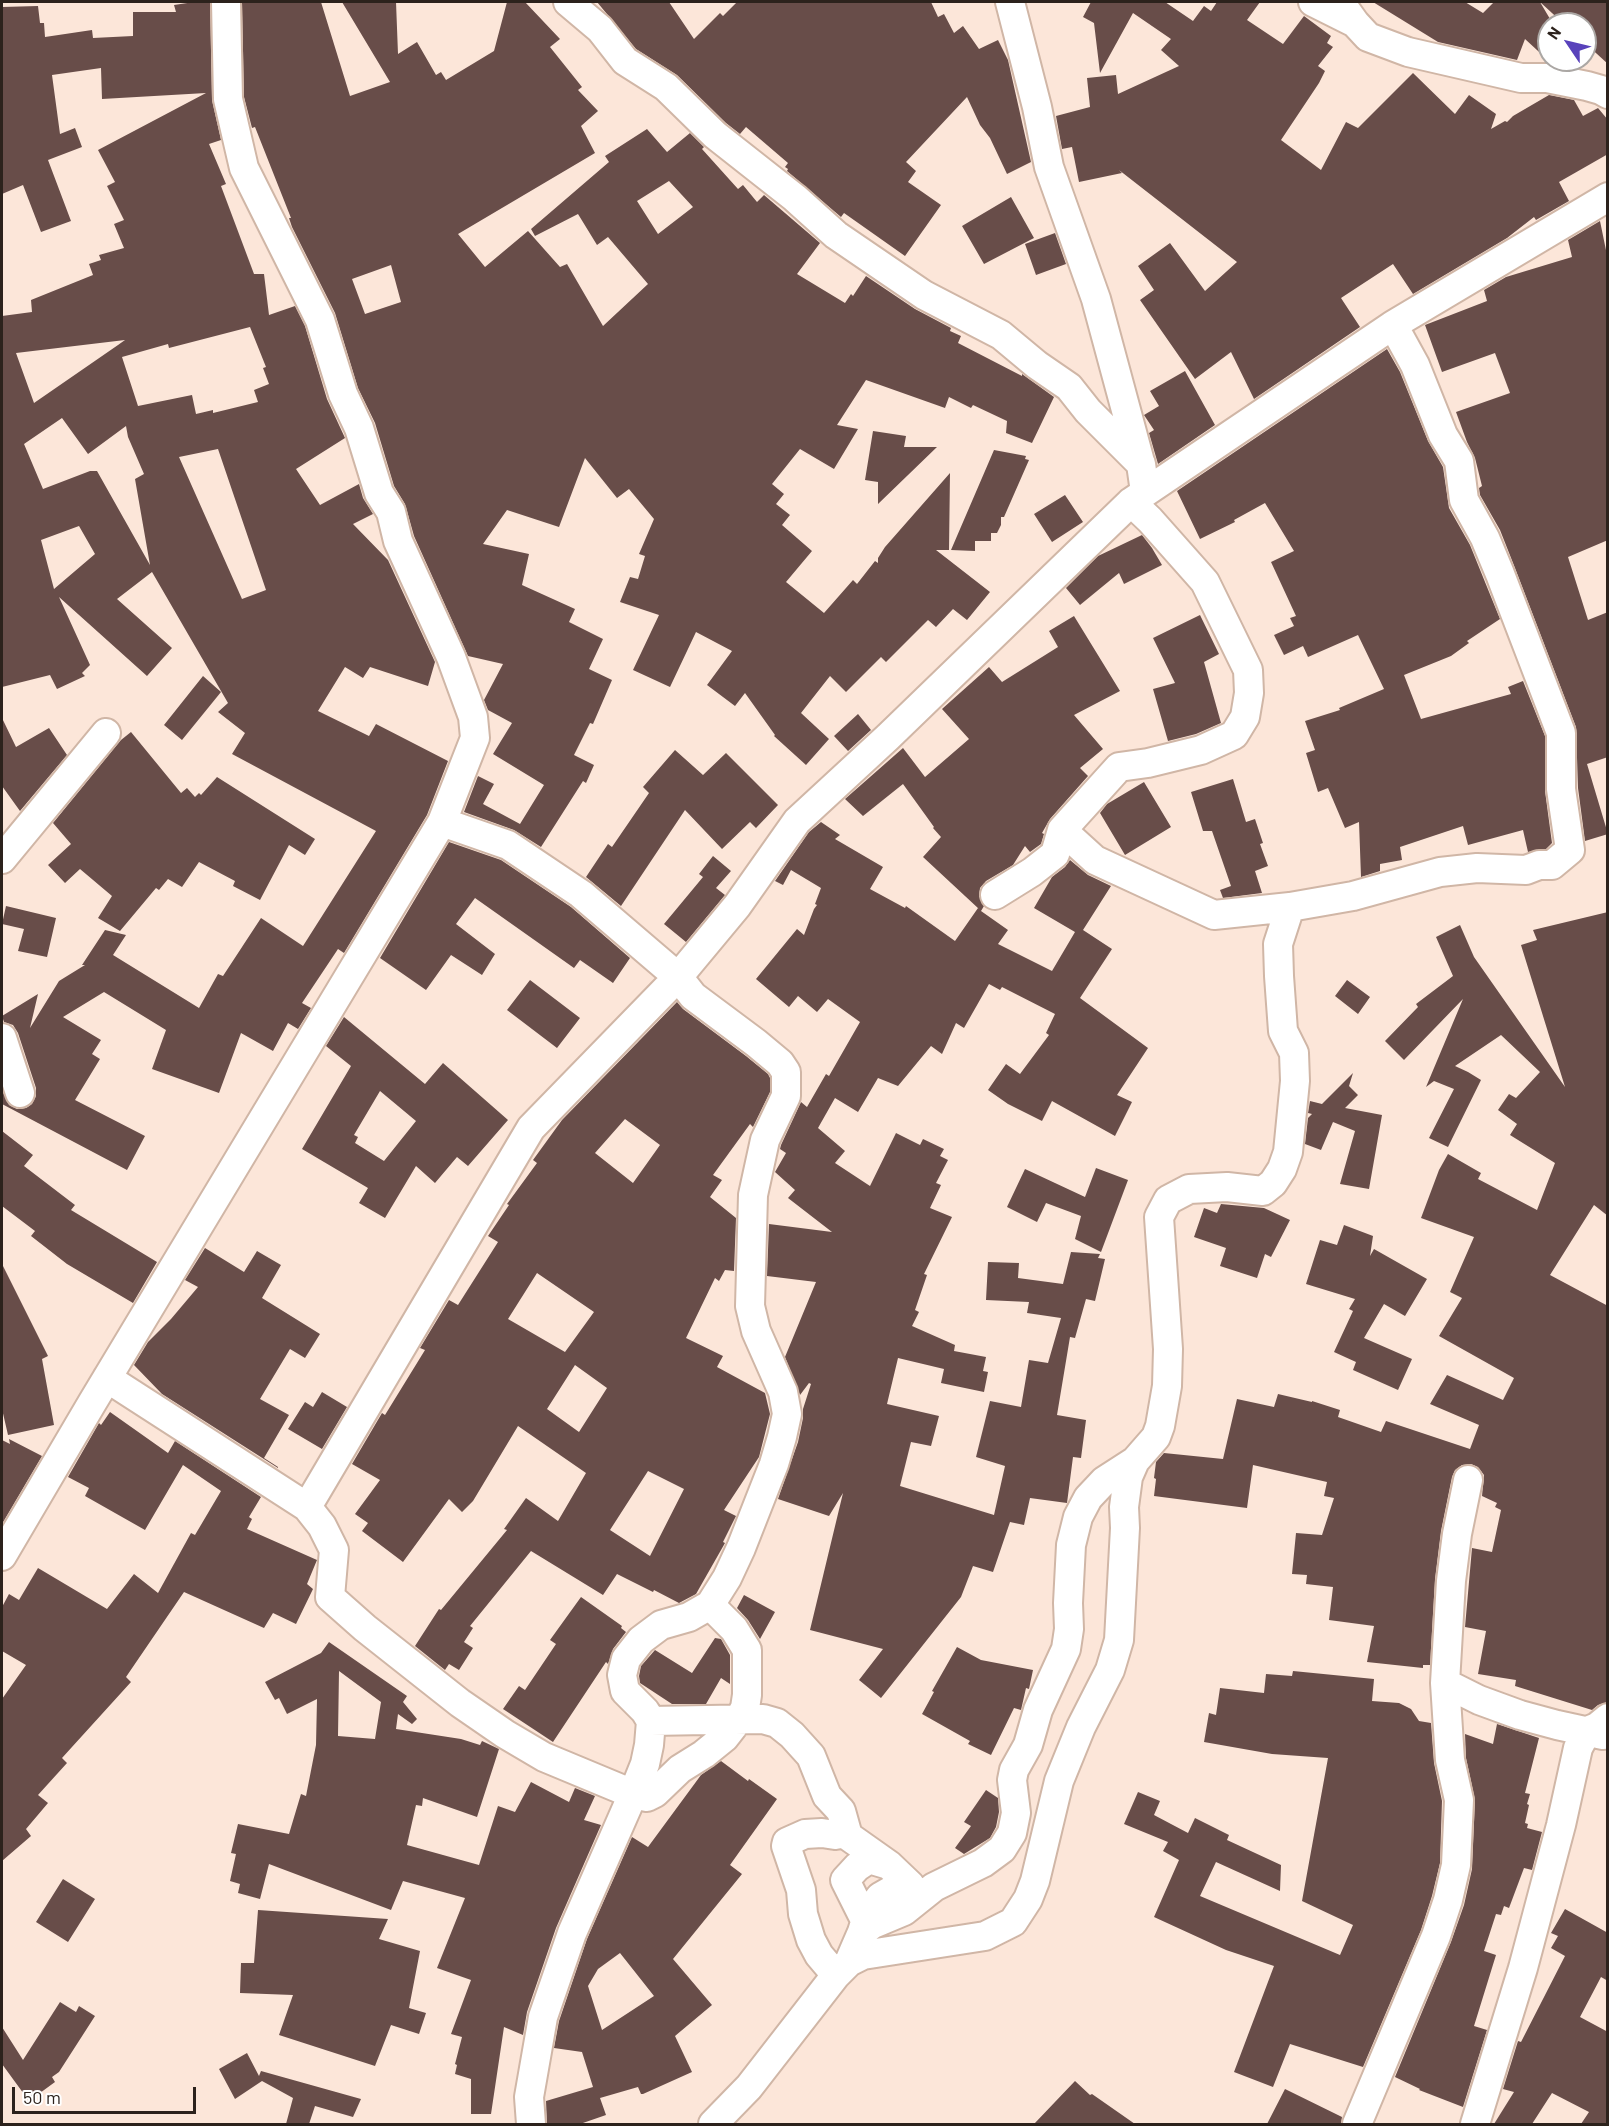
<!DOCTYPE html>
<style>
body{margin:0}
#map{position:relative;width:1609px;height:2126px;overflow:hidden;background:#fce6d9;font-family:Barlow,sans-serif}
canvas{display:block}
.frame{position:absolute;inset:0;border:3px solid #2c221c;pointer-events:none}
.north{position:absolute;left:1537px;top:12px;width:60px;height:60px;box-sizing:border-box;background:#fff;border:2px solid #aba7a4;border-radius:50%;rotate:305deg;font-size:16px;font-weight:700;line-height:24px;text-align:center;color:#2c221c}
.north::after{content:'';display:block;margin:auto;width:21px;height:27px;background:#5942bb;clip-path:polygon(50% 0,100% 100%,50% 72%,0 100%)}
.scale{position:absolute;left:12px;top:2087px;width:184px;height:27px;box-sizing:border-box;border:3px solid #2c221c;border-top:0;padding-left:8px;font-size:18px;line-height:21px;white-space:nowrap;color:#2c221c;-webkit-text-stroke:4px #fff;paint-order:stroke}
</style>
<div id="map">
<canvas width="1609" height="2126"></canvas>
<div class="frame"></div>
<div class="north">N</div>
<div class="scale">50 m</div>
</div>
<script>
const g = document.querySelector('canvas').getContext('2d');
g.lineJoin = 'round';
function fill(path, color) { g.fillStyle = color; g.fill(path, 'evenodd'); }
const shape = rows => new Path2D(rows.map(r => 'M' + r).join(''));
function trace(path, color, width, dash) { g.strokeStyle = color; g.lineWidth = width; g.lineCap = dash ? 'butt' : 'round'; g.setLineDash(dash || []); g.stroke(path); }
fill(shape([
 [194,2,210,2,212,100,221,140,209,144,226,184,221,186,254,274,264,274,269,315,295,306,305,326,327,399,345,438,296,469,320,505,359,484,363,498,373,514,353,524,388,560,435,662,428,686,370,667,363,678,345,667,318,711,369,736,376,724,448,761,427,815,344,953,338,949,302,1003,311,1008,298,1029,288,1023,273,1051,241,1033,219,1093,152,1069,166,1030,104,992,63,1017,101,1040,92,1054,100,1059,75,1100,145,1136,127,1170,2,1104,2,1090,9,1105,17,1109,26,1108,32,1104,36,1096,36,1088,18,1033,13,1025,4,1022,2,1016,38,994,30,1028,59,981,85,965,82,965,105,930,126,935,113,955,199,1008,218,974,223,976,261,918,303,946,376,831,232,754,245,733,218,712,228,703,152,572,117,599,172,648,147,676,59,597,90,665,82,673,85,676,57,689,50,675,2,687,2,316,32,312,31,300,93,275,89,264,101,260,99,255,124,248,114,224,124,220,107,186,115,182,98,150,206,93,102,99,101,68,52,75,60,134,75,128,82,147,48,160,71,221,41,232,23,185,2,194,2,7,38,6,40,23,44,23,45,37,92,30,93,38,133,36,133,12,176,12,174,5],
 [250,327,266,367,263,368,269,384,254,390,258,402,213,413,213,410,196,414,192,395,138,406,122,357,168,344,169,348],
 [125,340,118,345,34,403,16,353],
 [62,418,88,454,126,426,128,437,144,474,135,479,150,565,97,471,90,471,43,489,24,444],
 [218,449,266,590,242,599,179,457],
 [79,526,95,554,54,589,41,540],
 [242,2,321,2,350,96,390,82,342,2,396,2,398,54,417,42,436,75,441,72,446,80,494,51,507,2,525,2,560,39,550,47,582,87,578,90,598,111,581,126,595,153,458,234,485,267,528,231,560,267,567,264,603,326,648,284,608,237,597,245,578,214,535,236,531,229,609,162,605,156,647,129,667,152,690,133,704,147,702,149,738,189,743,185,757,202,764,195,820,243,797,274,845,303,851,294,853,296,866,276,915,309,951,328,950,331,961,336,958,343,1022,376,1022,374,1054,397,1032,443,1006,433,1007,421,973,405,971,408,949,397,945,408,866,380,837,425,858,429,834,469,800,449,772,484,784,494,776,504,790,515,782,525,812,551,786,582,824,613,853,580,857,584,875,561,878,563,878,558,885,547,950,473,949,550,936,550,990,592,967,620,953,609,936,627,928,620,886,662,881,657,846,692,830,676,801,713,829,739,806,765,774,736,775,735,745,693,735,706,707,685,732,651,696,632,670,687,633,670,659,615,620,602,630,577,638,579,645,556,639,554,654,519,629,489,617,498,585,458,559,527,507,510,483,544,529,554,522,585,575,609,569,622,603,639,589,669,612,680,593,724,590,723,574,755,594,765,586,783,583,781,541,847,514,830,464,812,478,776,494,784,483,804,520,824,544,785,493,754,512,723,488,710,484,700,503,664,468,656,414,536,405,504,394,486,375,423,358,388,335,313,292,227,289,218,291,218,255,127,252,128,244,97],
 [669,181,693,207,658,234,637,201],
 [391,265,401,302,365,314,352,279],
 [597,2,669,2,694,39,720,13,723,16,737,2,931,2,938,17,944,14,954,33,963,26,979,49,998,40,1008,60,1031,162,1007,174,990,138,980,125,967,97,906,162,916,171,908,182,941,205,905,256,844,213,841,217,787,171,788,169,785,167,788,163,746,127,740,134,726,123,677,75,636,49],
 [1091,2,1165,2,1193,21,1204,6,1211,11,1217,2,1260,2,1247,20,1283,44,1304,16,1331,36,1327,43,1333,47,1318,66,1325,71,1319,83,1281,140,1321,170,1346,122,1358,128,1413,73,1455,114,1469,95,1496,114,1491,129,1505,121,1507,122,1513,116,1549,95,1574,100,1583,116,1598,108,1608,120,1608,154,1559,182,1569,201,1536,220,1534,217,1507,238,1413,294,1393,264,1341,298,1360,327,1254,399,1231,352,1195,379,1140,300,1154,290,1138,266,1170,243,1205,291,1237,262,1119,170,1122,173,1079,182,1072,147,1062,149,1056,116,1090,107,1087,78,1116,75,1118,94,1179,66,1161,50,1171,39,1133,13,1100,73,1094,23,1083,17],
 [1373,2,1465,2,1483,13,1494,2,1608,2,1608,64,1585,43,1585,24,1564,24,1540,2,1553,24,1549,24,1549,60,1573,60,1568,65,1550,62,1525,39,1517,60,1438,42],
 [1011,197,1034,238,984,264,962,226],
 [1600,221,1608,260,1608,540,1568,557,1588,620,1608,612,1608,757,1587,764,1608,834,1585,841,1578,788,1576,727,1515,568,1500,530,1480,495,1479,488,1482,486,1475,458,1467,442,1456,412,1510,393,1495,353,1442,372,1425,325,1487,301,1484,290,1506,277,1572,257,1568,240],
 [1055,233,1066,264,1036,275,1025,244],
 [1387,349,1400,372,1428,441,1443,467,1449,508,1470,545,1500,619,1467,641,1469,643,1451,656,1404,675,1421,719,1511,694,1508,687,1523,681,1545,736,1545,791,1552,843,1546,849,1528,852,1523,830,1468,845,1463,826,1400,847,1402,860,1380,864,1380,871,1361,877,1359,822,1345,828,1328,788,1318,792,1306,753,1315,750,1305,721,1340,710,1339,708,1384,689,1358,635,1308,657,1303,646,1284,655,1274,635,1294,626,1290,618,1296,616,1271,562,1294,551,1265,503,1234,520,1235,522,1200,539,1177,491],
 [1185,371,1215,425,1158,464,1149,433,1154,430,1144,415,1159,406,1150,391],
 [873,431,906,436,904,447,937,447,878,504,878,482,865,480],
 [994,450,1026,456,1025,459,1029,460,1004,517,1001,517,1001,525,997,533,991,533,991,541,975,541,975,551,951,550],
 [1065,495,1083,522,1052,542,1034,514],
 [1142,535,1152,548,1162,565,1124,584,1119,573,1080,605,1066,588,1098,556],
 [1200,615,1219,654,1204,662,1221,723,1196,734,1168,741,1153,689,1175,683,1153,638],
 [1074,616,1120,691,1074,715,1103,749,1080,768,1088,776,1050,819,1042,833,1044,834,1041,844,1030,852,1025,846,1013,865,986,881,980,888,979,896,984,906,981,911,1008,930,998,944,1052,971,1075,932,1034,908,1052,877,1065,867,1070,860,1088,875,1111,886,1083,930,1112,949,1080,998,1148,1048,1117,1095,1132,1102,1115,1136,1052,1101,1042,1121,1008,1104,988,1090,1006,1064,1020,1074,1049,1035,1046,1033,1055,1014,1002,987,1000,990,989,984,964,1028,956,1023,942,1054,931,1046,898,1086,878,1078,858,1112,835,1098,818,1128,845,1151,835,1163,870,1186,896,1133,920,1145,923,1139,944,1149,940,1156,948,1160,936,1183,941,1185,930,1208,952,1217,924,1274,927,1275,915,1310,919,1312,912,1326,955,1345,954,1351,986,1357,983,1371,988,1372,984,1392,941,1383,944,1369,898,1358,887,1404,939,1416,931,1446,911,1442,900,1486,994,1515,1005,1466,976,1457,990,1401,1021,1407,1029,1360,1048,1363,1061,1318,1027,1313,1029,1302,986,1300,988,1262,1019,1263,1018,1278,1063,1284,1071,1252,1100,1254,1098,1258,1105,1259,1095,1301,1086,1299,1075,1338,1070,1337,1057,1415,1086,1420,1081,1458,1073,1457,1067,1503,1030,1498,1024,1525,1010,1522,993,1572,973,1566,961,1597,881,1698,859,1680,883,1649,810,1630,843,1493,829,1516,778,1499,798,1442,803,1418,803,1409,811,1384,809,1383,800,1395,785,1357,816,1282,767,1276,769,1224,832,1232,788,1198,795,1190,775,1172,786,1153,780,1149,781,1145,801,1102,807,1107,826,1074,829,1076,860,1022,828,999,817,1012,798,996,789,1007,756,979,797,929,804,935,814,909,817,905,815,904,821,888,791,870,783,885,775,881,809,832,821,822,840,835,835,839,883,867,870,889,905,908,906,906,955,941,978,908,979,909,923,857,941,837,933,828,934,827,903,784,863,816,845,799,903,748,925,777,969,739,942,709,989,667,1002,682,1058,647,1049,631],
 [203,676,221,692,182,740,164,725],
 [858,714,871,730,848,751,834,736],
 [2,718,16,747,49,728,67,755,20,811,2,786],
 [131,732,181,793,187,788,195,797,199,793,201,795,217,777,315,839,305,855,289,845,260,900,233,886,235,881,199,862,182,887,168,879,159,890,156,888,120,931,98,918,112,896,80,869,65,883,48,865,71,844,53,823,121,740],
 [675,750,703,775,726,753,778,805,756,828,750,822,722,849,685,810,621,906,586,877,608,844,612,847,649,793,643,787],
 [1233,779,1246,822,1255,819,1263,843,1260,844,1268,866,1255,871,1262,893,1223,898,1220,890,1231,886,1212,831,1203,831,1191,792],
 [1144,782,1171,827,1125,855,1100,813,1107,804],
 [449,842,501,860,571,907,630,958,613,983,580,960,574,968,475,898,456,924,495,954,482,975,451,955,426,990,380,958],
 [713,856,731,871,716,888,725,895,686,942,664,924,703,877,699,874],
 [6,906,56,918,47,957,18,951,24,929,2,924],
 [1608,912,1608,1216,1594,1205,1550,1275,1608,1306,1608,1702,1598,1705,1592,1710,1515,1686,1516,1680,1478,1674,1486,1631,1465,1627,1472,1548,1492,1552,1501,1510,1495,1507,1497,1503,1482,1496,1484,1475,1478,1467,1471,1464,1462,1465,1455,1470,1452,1477,1441,1531,1435,1579,1430,1665,1423,1665,1423,1668,1367,1662,1374,1626,1329,1620,1333,1587,1306,1584,1307,1575,1292,1574,1296,1533,1322,1535,1334,1498,1324,1496,1327,1482,1253,1465,1247,1508,1154,1496,1156,1479,1154,1478,1156,1462,1164,1453,1223,1459,1237,1399,1274,1407,1278,1394,1312,1402,1312,1401,1340,1410,1338,1417,1381,1432,1386,1421,1470,1449,1479,1425,1430,1404,1447,1375,1503,1400,1514,1378,1439,1336,1462,1298,1450,1292,1474,1237,1421,1218,1439,1170,1448,1154,1481,1173,1478,1179,1537,1210,1555,1163,1510,1135,1517,1124,1498,1110,1509,1094,1516,1098,1540,1072,1501,1035,1455,1066,1468,1072,1481,1080,1448,1147,1429,1138,1454,1089,1434,1081,1426,1087,1463,999,1404,1060,1385,1041,1418,1007,1416,1004,1453,976,1436,937,1460,925,1474,957,1565,1087,1521,945,1537,940,1533,930],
 [530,980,580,1018,557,1048,507,1010],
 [1347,980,1370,997,1358,1014,1335,996],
 [677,1002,683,1009,746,1056,768,1074,770,1078,770,1092,753,1127,750,1124,713,1175,722,1180,710,1197,736,1218,734,1271,725,1270,719,1281,715,1278,686,1338,723,1356,717,1367,765,1393,770,1414,759,1457,724,1510,736,1516,723,1542,725,1543,696,1594,679,1603,654,1590,653,1592,617,1574,603,1595,531,1551,470,1626,473,1628,464,1642,473,1648,459,1670,449,1664,445,1670,415,1646,439,1609,441,1610,507,1530,504,1529,526,1498,558,1521,586,1473,518,1426,473,1501,462,1512,449,1499,403,1562,362,1531,368,1523,355,1514,380,1480,352,1464,382,1413,385,1415,425,1350,420,1348,449,1300,458,1305,498,1242,488,1236,509,1205,507,1204,537,1163,533,1160,562,1120],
 [625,1119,660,1145,633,1183,595,1153],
 [537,1273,594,1312,565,1352,508,1319],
 [575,1365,607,1388,579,1432,547,1409],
 [648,1471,684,1489,650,1556,610,1530],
 [344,1017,425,1084,443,1063,508,1120,468,1166,457,1157,435,1183,416,1166,385,1218,359,1203,368,1188,302,1149,351,1066,326,1046],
 [380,1091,416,1121,384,1161,355,1143,358,1137,354,1135],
 [1353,1073,1349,1086,1358,1095,1345,1108,1382,1115,1369,1189,1340,1184,1355,1131,1333,1122,1321,1150,1305,1144,1308,1118,1312,1114,1308,1113,1310,1101,1322,1104],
 [2,1131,33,1155,24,1166,75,1205,71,1210,157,1262,133,1303,67,1264,31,1236,35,1231,2,1206],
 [1096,1168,1128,1180,1101,1252,1075,1239,1081,1216,1046,1203,1037,1222,1007,1207,1025,1169,1085,1197],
 [1221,1204,1264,1208,1290,1220,1271,1257,1265,1254,1257,1278,1220,1266,1226,1248,1194,1237,1204,1208,1217,1213],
 [1344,1225,1373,1236,1370,1256,1374,1249,1427,1279,1405,1316,1384,1304,1364,1338,1412,1359,1398,1390,1353,1370,1356,1362,1334,1352,1353,1311,1349,1309,1355,1299,1306,1284,1320,1240,1337,1245],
 [205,1248,244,1272,257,1251,281,1265,262,1298,320,1334,305,1358,290,1349,260,1399,289,1415,264,1458,278,1467,278,1468,162,1394,134,1365,148,1342,171,1319,198,1287,185,1280],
 [2,1264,48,1356,42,1359,54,1425,8,1435,2,1409],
 [322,1392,347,1407,322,1449,288,1429,305,1402,313,1407],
 [110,1412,168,1453,175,1441,261,1497,249,1517,252,1519,247,1529,317,1560,307,1584,313,1589,296,1624,273,1613,264,1628,184,1592,126,1677,131,1682,62,1758,67,1763,38,1795,48,1803,26,1829,31,1836,2,1861,2,1699,26,1665,2,1651,2,1607,9,1594,19,1600,38,1568,107,1609,134,1574,158,1593,191,1533,195,1535,221,1491,183,1465,145,1530,85,1496,89,1488,68,1477,99,1423,101,1425],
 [9,1439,42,1456,2,1524,2,1440,10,1444],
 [744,1595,775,1612,760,1639,748,1620,737,1608],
 [581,1597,622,1626,621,1628,626,1632,613,1649,608,1664,606,1662,553,1742,503,1709,519,1686,525,1690,556,1644,550,1640],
 [715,1638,721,1639,730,1655,730,1684,721,1678,706,1704,672,1704,640,1683,639,1676,641,1666,655,1650,692,1673],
 [329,1642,407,1696,403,1702,417,1719,412,1724,398,1714,396,1729,461,1739,480,1745,482,1741,499,1749,477,1817,423,1798,422,1806,416,1805,407,1845,479,1865,498,1806,515,1812,531,1782,569,1802,575,1788,595,1796,584,1820,601,1825,556,1928,527,2012,523,2035,504,2027,491,2114,471,2114,471,2079,455,2074,457,2065,455,2064,462,2037,451,2034,471,1980,437,1968,465,1898,403,1881,391,1910,269,1864,260,1899,238,1893,240,1884,230,1881,236,1854,231,1853,238,1824,289,1834,301,1794,306,1796,316,1745,317,1699,287,1714,279,1698,275,1700,265,1682,321,1653],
 [339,1671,381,1702,375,1739,338,1736],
 [957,1647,981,1660,1033,1670,1029,1689,1026,1688,1021,1710,1014,1708,991,1755,968,1744,970,1741,922,1714,934,1692,932,1691],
 [1293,1671,1374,1679,1372,1701,1399,1703,1411,1709,1419,1721,1431,1723,1434,1763,1442,1801,1440,1863,1432,1896,1421,1930,1363,2067,1290,2044,1273,2087,1234,2072,1274,1966,1226,1950,1154,1917,1179,1860,1163,1851,1168,1842,1124,1824,1138,1792,1160,1801,1154,1815,1188,1833,1195,1818,1229,1835,1227,1840,1281,1865,1280,1891,1216,1862,1200,1896,1340,1955,1353,1925,1302,1901,1328,1758,1272,1754,1204,1742,1209,1713,1216,1715,1220,1688,1264,1693,1266,1674,1292,1676],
 [1497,1724,1539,1738,1525,1793,1530,1794,1527,1804,1529,1805,1525,1823,1528,1824,1527,1828,1542,1832,1532,1870,1524,1868,1509,1908,1504,1906,1501,1915,1496,1914,1484,1951,1496,1955,1474,2026,1487,2030,1463,2107,1419,2090,1420,2089,1395,2077,1451,1942,1464,1905,1472,1869,1475,1800,1466,1758,1465,1734,1493,1744],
 [721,1761,748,1781,749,1779,777,1799,730,1865,742,1874,673,1959,712,2005,675,2036,692,2072,643,2094,641,2094,638,2087,600,2098,606,2115,580,2124,547,2124,546,2101,593,2087,582,2052,554,2048,559,2021,587,1939,632,1837,648,1847,701,1775],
 [620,1953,654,1996,602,2030,588,1986,598,1969],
 [986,1790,998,1798,999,1812,996,1827,990,1838,964,1854,955,1848,971,1826,964,1822],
 [63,1879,95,1899,68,1942,36,1922],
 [1565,1909,1608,1933,1608,1981,1601,1977,1580,2017,1608,2032,1608,2124,1581,2124,1589,2112,1552,2093,1532,2124,1494,2124,1514,2092,1503,2089,1518,2041,1521,2042,1565,1956,1551,1948,1558,1936,1551,1933],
 [258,1910,388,1919,379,1939,420,1951,409,2008,426,2013,419,2034,391,2025,375,2066,279,2035,293,1995,240,1993,241,1963,254,1963],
 [60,2002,76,2012,79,2006,95,2016,59,2072,52,2077,55,2082,29,2101,2,2064,2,2027,23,2060],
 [247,2053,259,2076,261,2071,361,2099,353,2117,315,2106,309,2124,286,2124,293,2098,262,2081,235,2099,219,2069],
 [1075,2081,1090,2095,1092,2094,1135,2124,1034,2124],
 [1285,2089,1342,2117,1341,2124,1267,2124]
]), '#684d49');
const minor = shape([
 [568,2,600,29,625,61,666,87,715,135,795,198,836,235,924,295,1001,335,1037,365,1069,387,1088,411,1141,464,1145,492],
 [1010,2,1037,107,1049,167,1096,299,1140,462],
 [1313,2,1355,23],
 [1340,2,1355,23,1368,37,1408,52,1521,78,1547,78,1587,86,1601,90,1608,94],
 [442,822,508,845,581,894,678,977,693,996,756,1043,780,1063,786,1072,786,1096,765,1140,753,1195,750,1306,756,1331,783,1392,787,1414,782,1437,774,1464,741,1548,727,1578,710,1605,689,1617,661,1625,641,1640,626,1659,622,1675,625,1691,645,1711,651,1721,649,1745,645,1764,633,1794,572,1933,543,2017,529,2097,531,2124],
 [1062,830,1095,860,1214,915,1290,907,1353,896,1440,872,1477,868,1526,870,1539,865,1552,865,1570,850,1561,789,1561,733,1500,574,1485,538,1464,500,1459,461,1443,435,1415,365,1393,325],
 [2,859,106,733],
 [995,895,1032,872,1055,854,1062,830,1119,767,1148,763,1201,750,1234,735,1245,717,1249,693,1248,670,1205,582,1150,520,1131,502],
 [2,1038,20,1093],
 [107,1378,307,1507,322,1526,334,1550,330,1597,365,1628,460,1703,505,1734,544,1757,633,1794,647,1797,655,1793,680,1769,704,1754,725,1737,739,1719,745,1708,747,1695,747,1650,734,1629,710,1605],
 [307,1507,531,1128,678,977,737,906,797,821,888,737,1131,502,1393,325,1608,197],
 [2,1556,92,1403,442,822,475,738,473,717,451,657,398,541,391,512,379,493,359,428,343,394,320,320,244,168,228,99,226,2],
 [1445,1683,1479,1700,1520,1715,1557,1725,1603,1735],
 [651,1721,763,1719,777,1723,792,1735,811,1756,827,1796,841,1811,848,1836,889,1865,910,1885,919,1898],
 [865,1920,845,1880,857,1867,869,1859,889,1865],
 [862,1932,868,1913,880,1897,901,1885,910,1885],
 [849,1962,862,1932,873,1924,904,1911,934,1887,983,1863,1002,1849,1012,1833,1016,1813,1012,1780,1014,1770,1028,1745,1038,1710,1066,1649,1069,1629,1068,1603,1071,1545,1078,1517,1088,1498,1104,1481,1135,1461],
 [836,1975,819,1955,811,1940,803,1914,801,1890,786,1846,787,1842,805,1834,822,1833,835,1835,846,1833],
 [713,2124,749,2087,836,1975,849,1962,863,1955,985,1936,1013,1922,1028,1899,1035,1881,1059,1781,1081,1727,1110,1670,1119,1640,1125,1528,1124,1507,1128,1477,1135,1461,1156,1437,1160,1426,1167,1386,1168,1349,1159,1217,1168,1200,1189,1189,1227,1187,1263,1191,1273,1183,1282,1169,1288,1152,1295,1081,1294,1053,1283,1031,1279,976,1278,944,1290,907],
 [1357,2124,1436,1936,1448,1900,1456,1865,1459,1800,1450,1760,1445,1683,1451,1581,1457,1534,1468,1480],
 [1475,2124,1523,1968,1561,1825,1578,1748,1587,1731,1597,1727,1608,1718]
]);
trace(minor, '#d0b6a6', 32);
trace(minor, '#fff', 28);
</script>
